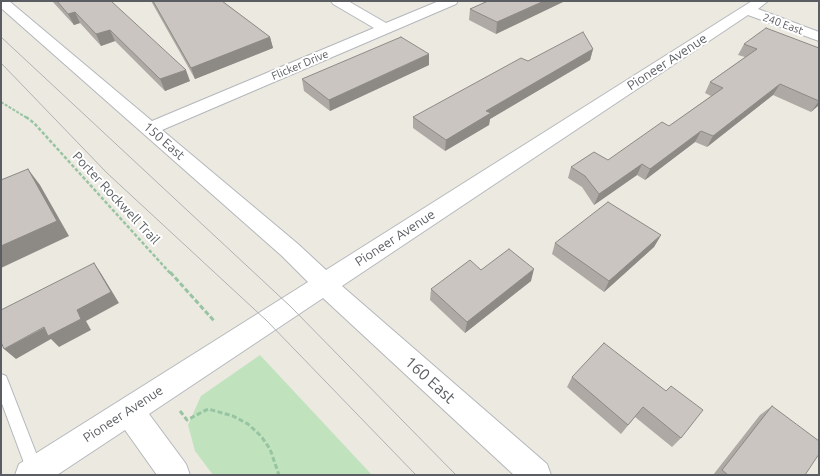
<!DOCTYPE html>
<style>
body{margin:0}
#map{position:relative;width:820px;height:476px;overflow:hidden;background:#ece9e1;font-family:Ubuntu,sans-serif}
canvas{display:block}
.frame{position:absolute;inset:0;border:2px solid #5a5e62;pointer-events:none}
</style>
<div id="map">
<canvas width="820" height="476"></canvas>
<div class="frame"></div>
</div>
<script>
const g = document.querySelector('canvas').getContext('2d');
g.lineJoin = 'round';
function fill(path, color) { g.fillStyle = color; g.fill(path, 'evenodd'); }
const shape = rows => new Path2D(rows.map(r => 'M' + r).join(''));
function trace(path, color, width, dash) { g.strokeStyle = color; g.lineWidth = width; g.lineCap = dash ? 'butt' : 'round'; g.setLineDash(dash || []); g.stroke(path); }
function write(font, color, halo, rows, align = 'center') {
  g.font = font + ' Ubuntu,sans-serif'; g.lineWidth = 4; g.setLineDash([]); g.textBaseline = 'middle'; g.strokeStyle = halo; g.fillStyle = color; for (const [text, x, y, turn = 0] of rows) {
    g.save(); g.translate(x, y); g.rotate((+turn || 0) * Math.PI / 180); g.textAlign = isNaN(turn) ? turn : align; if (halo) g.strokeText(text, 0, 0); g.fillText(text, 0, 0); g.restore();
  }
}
fill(shape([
 [260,355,372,475,213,475,195,451,188,425,201,396]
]), '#c0e3be');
const lane = shape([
 [1,374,6,376,8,381,43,471,42,475,28,475,27,471,1,401,1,374]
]);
const street = shape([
 [1,1,9,1,152,121,374,28,333,4,331,1,348,1,386,23,439,1,458,1,456,4,162,130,298,244,326,270,752,1,768,1,758,9,819,32,819,41,748,15,342,286,547,464,551,475,514,475,323,298,149,414,186,464,190,475,157,475,125,430,57,475,15,475,19,464,308,282,282,256,1,8,1,1]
]);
trace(lane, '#b4b7bb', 2);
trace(street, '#b4b7bb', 2);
trace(shape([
 [1,102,27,118]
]), '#97c4a1', 2, [3, 1.5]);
trace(shape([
 [26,117,34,123,170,273]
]), '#97c4a1', 2.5, [3.5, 2]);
trace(shape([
 [170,272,215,322],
 [180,411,187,420,208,409,233,416,248,424,261,436,270,449,279,475]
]), '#97c4a1', 3, [5, 2.5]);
fill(lane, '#fff');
fill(street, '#fff');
trace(shape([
 [1,37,290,306,456,475],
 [1,63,107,173,267,321,416,475]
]), '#b0b1b2', 1);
fill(shape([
 [52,1,111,1,190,81,165,91,115,41,101,46,80,23,74,25],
 [151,1,222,1,270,37,273,48,195,79],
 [488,1,565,1,496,34,469,20,470,9],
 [744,44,819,48,819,105,811,112,773,95,707,147,695,142,645,180,637,175,594,205,582,187,568,178,571,167,608,160,669,126,711,96,705,93,710,82,745,57,738,55],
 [593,49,590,60,490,119,489,125,445,151,413,128,413,117,528,61],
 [429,65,330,111,304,91,302,79],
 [661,235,654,247,604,292,552,254,555,243],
 [481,270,531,281,465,333,430,300,431,289],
 [604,343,681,438,672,447,635,417,621,434,567,387,572,377],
 [772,406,805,475,713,475,760,415]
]), '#aea9a5');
fill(shape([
 [544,1,565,1,496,34,497,22],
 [75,12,80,23,74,25,68,14],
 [110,30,115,41,101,46,96,34],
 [270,37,273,48,195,79,191,68],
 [593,49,590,60,490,119,489,125,445,151,446,140,486,111],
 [429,54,429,65,330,111,329,100],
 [186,70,190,81,165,91,160,79],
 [780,84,773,95,707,147,713,136],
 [819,100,819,105,811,112,819,101],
 [701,131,695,142,645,180,650,169],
 [642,164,637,175,594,205,599,194],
 [28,169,40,185,69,236,1,268,1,246],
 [661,235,654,247,604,292,609,281],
 [94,263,102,275,119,303,86,321,91,330,59,347,51,339,16,359,4,349,77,310],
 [534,269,531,281,465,333,467,322]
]), '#8d8a86');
const building = shape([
 [57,1,111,1,186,70,160,79,110,30,96,34,75,12,68,14,57,1],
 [153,1,222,1,270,37,191,68,153,1],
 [488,1,544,1,497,22,470,9,488,1],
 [766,28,819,48,819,101,780,84,713,136,701,131,650,169,642,164,599,194,585,176,571,167,594,152,608,160,662,122,669,126,723,88,710,82,757,49,744,44,766,28],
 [583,32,593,49,486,111,491,113,446,140,413,117,521,58,528,61,583,32],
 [401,37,429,54,329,100,302,79,401,37],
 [28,169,57,221,1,246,1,180,28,169],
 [608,202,661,235,609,281,555,243,608,202],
 [509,249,534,269,467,322,431,289,470,260,481,270,509,249],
 [94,263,111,292,77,310,81,319,48,336,44,327,4,349,1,342,1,310,94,263],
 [604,343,666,391,671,386,703,410,681,438,643,407,628,425,572,377,604,343],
 [772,406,819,441,819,454,805,475,728,475,722,470,772,406]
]);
fill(building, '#cac5c0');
trace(building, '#8d8a86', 1);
write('11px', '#5a5e62', '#fff', [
 ["240 East",783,24,20],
 ["Flicker Drive",300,65,-23]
]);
write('13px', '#5a5e62', '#fff', [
 ["Pioneer Avenue",667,62,-33],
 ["150 East",164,141,41],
 ["Porter Rockwell Trail",116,198,47],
 ["Pioneer Avenue",395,238,-33],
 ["Pioneer Avenue",123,414,-33]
]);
write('16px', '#5a5e62', '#fff', [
 ["160 East",430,380,42]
]);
</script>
